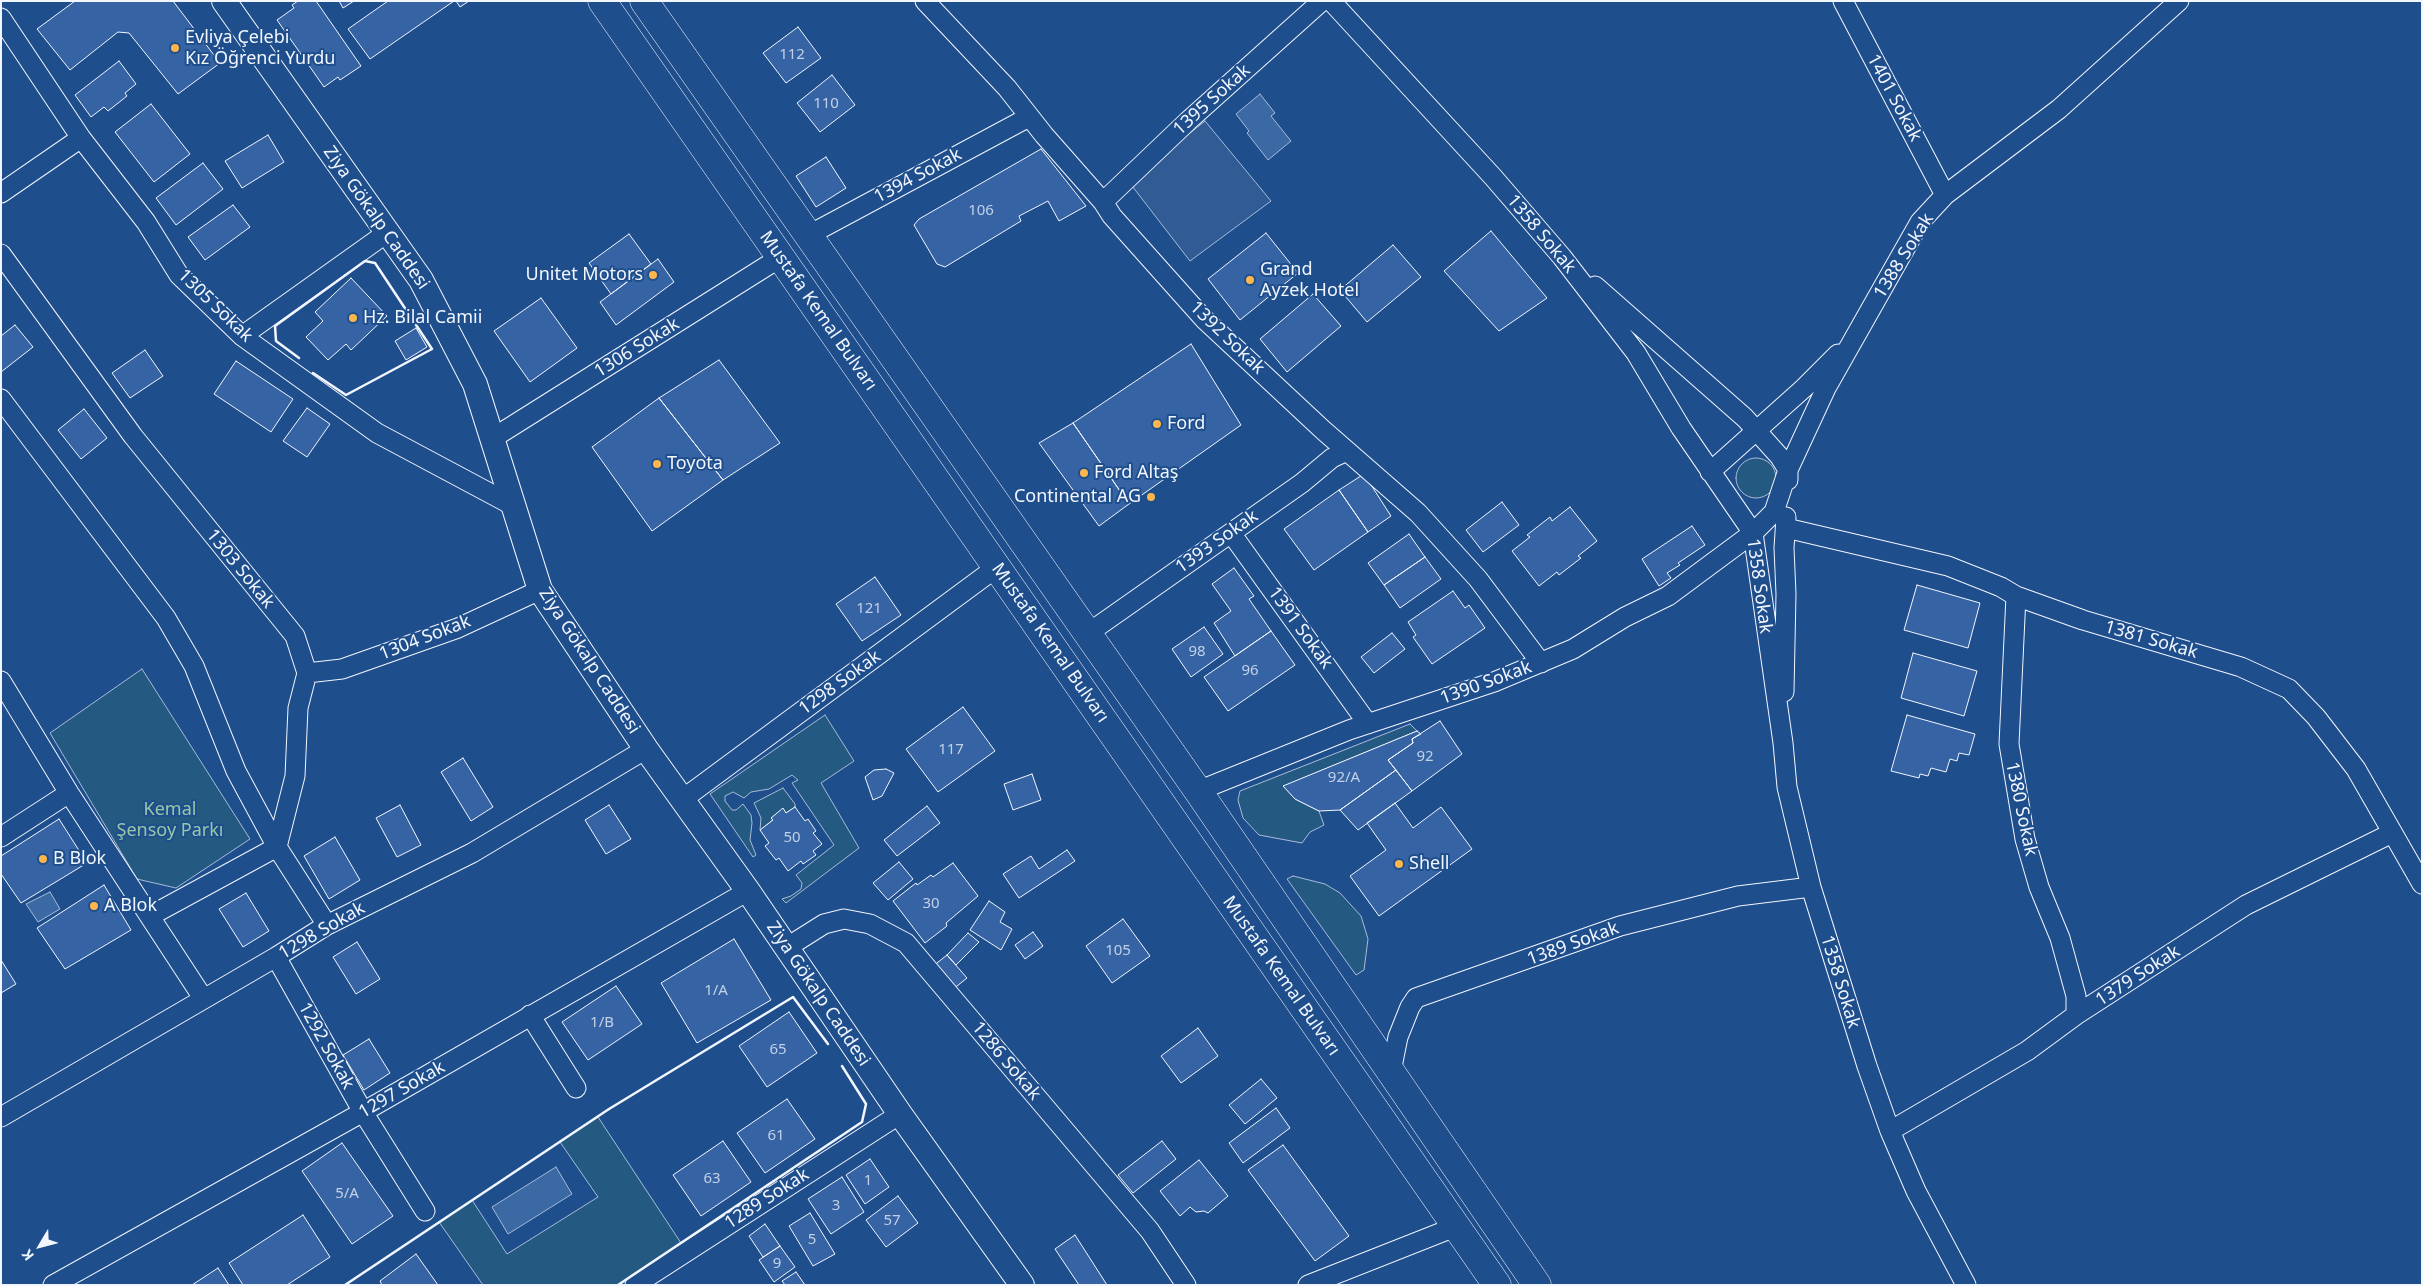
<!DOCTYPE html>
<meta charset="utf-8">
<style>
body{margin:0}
#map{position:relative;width:2423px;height:1286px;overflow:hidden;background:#1f4e8c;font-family:"Noto Sans",sans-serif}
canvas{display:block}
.frame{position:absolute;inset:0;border:2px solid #f2f6ff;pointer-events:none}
.north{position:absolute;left:15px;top:1221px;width:50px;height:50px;-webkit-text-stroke:4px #1f4e8c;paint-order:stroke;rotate:233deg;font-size:14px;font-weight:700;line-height:20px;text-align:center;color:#f2f6ff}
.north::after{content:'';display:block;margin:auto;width:18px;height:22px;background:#f2f6ff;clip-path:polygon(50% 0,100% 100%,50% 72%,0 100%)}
</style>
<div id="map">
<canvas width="2423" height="1286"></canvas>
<div class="frame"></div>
<div class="north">K</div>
</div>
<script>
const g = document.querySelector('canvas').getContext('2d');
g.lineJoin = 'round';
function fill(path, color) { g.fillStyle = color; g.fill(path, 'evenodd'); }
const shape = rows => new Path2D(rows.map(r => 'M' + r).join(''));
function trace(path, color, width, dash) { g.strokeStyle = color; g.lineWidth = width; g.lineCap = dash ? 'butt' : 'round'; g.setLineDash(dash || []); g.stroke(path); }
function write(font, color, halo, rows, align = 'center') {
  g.font = font + ' "Noto Sans",sans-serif'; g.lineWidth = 4; g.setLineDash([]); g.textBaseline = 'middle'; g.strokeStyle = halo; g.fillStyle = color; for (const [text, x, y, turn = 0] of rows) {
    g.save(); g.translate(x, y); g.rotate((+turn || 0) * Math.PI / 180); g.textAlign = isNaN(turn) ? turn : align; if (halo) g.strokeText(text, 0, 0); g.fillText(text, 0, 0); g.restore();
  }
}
const green = shape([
 '1736 478a20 20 0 1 1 40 0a20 20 0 1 1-40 0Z',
 [142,669,250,839,176,888,137,879,50,733,142,669],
 [825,715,854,761,821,783,859,848,786,903,782,899,791,896,801,889,802,883,796,875,834,845,792,783,798,780,792,775,769,789,751,792,744,798,733,792,725,796,725,801,732,810,736,810,743,804,751,815,752,823,750,840,756,855,753,857,710,794,825,715],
 [1410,724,1417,731,1284,786,1295,799,1319,811,1324,825,1310,832,1302,843,1259,835,1243,818,1238,800,1240,791,1410,724],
 [783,788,795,804,795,807,786,813,783,809,771,818,773,820,760,830,761,818,754,803,783,788],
 [1293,876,1325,884,1340,893,1361,916,1368,939,1364,970,1356,975,1287,879,1293,876],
 [598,1117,681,1243,618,1285,483,1285,439,1222,472,1200,507,1254,598,1197,560,1142,598,1117]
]);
fill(green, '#245a82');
trace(green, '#a8bbd7', 1);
const parking = shape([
 [1205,121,1271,201,1190,261,1129,182,1205,121]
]);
fill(parking, '#305b95');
trace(parking, '#a8bbd7', 1);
const water = shape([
 [1260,94,1275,113,1271,116,1291,141,1268,160,1247,133,1249,131,1236,114,1260,94],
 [50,892,60,909,38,922,26,904,50,892],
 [556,1167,572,1194,508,1234,492,1207,556,1167]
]);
fill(water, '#3b69a3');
trace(water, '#a8bbd7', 1);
const building = shape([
 [75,1,173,1,220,63,178,94,129,33,118,32,70,70,37,29,75,1],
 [298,1,316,1,361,66,340,80,338,77,324,87,277,20,294,8,292,5,298,1],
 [339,1,354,1,343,8,339,1],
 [388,1,454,1,370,59,348,29,388,1],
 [456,1,469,1,460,7,456,1],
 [798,27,821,58,786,83,763,53,798,27],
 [119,61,136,84,125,93,127,96,108,111,104,107,91,117,75,95,119,61],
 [832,75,855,105,820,132,797,103,832,75],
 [151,104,190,154,154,182,115,132,151,104],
 [268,135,284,162,242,188,225,161,268,135],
 [1041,149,1086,206,1059,221,1048,201,1019,216,1021,221,945,267,937,264,914,225,919,219,1041,149],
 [826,157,846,188,816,207,796,176,826,157],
 [203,163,223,189,176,225,156,198,203,163],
 [233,205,250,227,205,260,188,237,233,205],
 [1491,231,1547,298,1499,331,1444,271,1491,231],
 [1266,233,1298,273,1240,320,1208,279,1266,233],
 [629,234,651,264,611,294,589,263,629,234],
 [1393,245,1421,277,1367,322,1340,290,1393,245],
 [658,259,674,282,616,325,600,302,658,259],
 [351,278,387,316,351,350,346,344,328,360,306,337,323,321,315,312,351,278],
 [1313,294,1341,326,1287,372,1260,339,1313,294],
 [541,298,577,348,530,382,494,331,541,298],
 [15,325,33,347,1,372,1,336,15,325],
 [416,328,427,347,406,360,395,341,416,328],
 [1191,344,1241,425,1129,504,1073,423,1191,344],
 [145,350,163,376,130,398,112,373,145,350],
 [719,360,780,443,723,480,659,398,719,360],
 [236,361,293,399,271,432,214,394,236,361],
 [659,398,723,480,652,531,592,447,659,398],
 [307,408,330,424,307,457,283,441,307,408],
 [84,409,107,438,81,459,58,430,84,409],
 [1073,423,1129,504,1099,526,1039,443,1073,423],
 [1364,474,1391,516,1368,532,1339,490,1364,474],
 [1339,490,1368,532,1314,570,1284,529,1339,490],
 [1502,502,1519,525,1483,552,1466,530,1502,502],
 [1570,507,1597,541,1578,556,1581,558,1559,575,1557,572,1539,586,1512,551,1530,537,1527,535,1550,517,1552,521,1570,507],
 [1692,526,1705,545,1678,563,1680,565,1667,573,1671,578,1659,586,1642,559,1692,526],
 [1409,534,1425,557,1384,585,1368,563,1409,534],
 [1425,557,1441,579,1400,608,1384,585,1425,557],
 [1234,568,1254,596,1249,599,1271,631,1235,656,1214,623,1231,611,1212,584,1234,568],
 [875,577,901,615,862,641,836,604,875,577],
 [1917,585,1980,603,1968,648,1904,630,1917,585],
 [1453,591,1465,608,1469,605,1485,628,1432,664,1413,637,1416,635,1408,622,1453,591],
 [1204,627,1223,654,1191,677,1172,649,1204,627],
 [1271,631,1295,665,1228,711,1204,677,1271,631],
 [1392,633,1405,649,1374,673,1361,657,1392,633],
 [1913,653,1977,671,1964,716,1901,698,1913,653],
 [963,707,995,751,938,792,906,749,963,707],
 [1907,715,1975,734,1969,755,1959,753,1957,761,1950,759,1946,772,1931,768,1928,776,1920,774,1919,778,1891,771,1907,715],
 [1440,721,1462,754,1412,791,1388,760,1413,743,1412,739,1440,721],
 [1417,731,1421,734,1412,739,1413,743,1388,760,1396,770,1340,810,1319,811,1295,799,1283,786,1417,731],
 [463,758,493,807,471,821,441,772,463,758],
 [886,769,894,773,882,796,873,800,865,777,874,770,886,769],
 [1396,770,1412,791,1358,830,1340,810,1396,770],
 [1032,774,1041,800,1013,810,1004,784,1032,774],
 [1395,803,1413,828,1441,807,1472,849,1379,916,1350,876,1386,850,1367,823,1395,803],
 [400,805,421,845,397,857,376,818,400,805],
 [609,805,631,839,606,854,585,820,609,805],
 [927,806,940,823,897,856,884,840,927,806],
 [795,807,805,821,808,819,816,831,813,833,822,844,813,851,816,855,803,864,801,861,788,871,779,858,776,860,765,846,769,843,760,830,773,820,771,818,783,808,786,813,795,807],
 [59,819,87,863,21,903,1,874,1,856,59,819],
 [335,837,360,880,329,899,304,856,335,837],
 [1067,850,1075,861,1019,898,1003,874,1031,856,1039,869,1067,850],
 [899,862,913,879,888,900,873,883,899,862],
 [953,863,978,896,946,923,947,926,925,943,893,901,916,883,917,885,931,875,933,877,953,863],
 [104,885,131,930,65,969,37,928,104,885],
 [246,893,269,931,243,947,219,909,246,893],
 [989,901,1005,912,1000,922,1012,929,1001,950,970,930,989,901],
 [1123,919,1150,956,1112,983,1086,946,1123,919],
 [1033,932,1043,946,1025,959,1015,945,1033,932],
 [968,933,979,942,956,965,947,955,968,933],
 [734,939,771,1000,697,1043,661,983,734,939],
 [357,942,380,979,356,994,333,957,357,942],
 [947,955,967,978,952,990,932,967,947,955],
 [1,960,16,984,1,993,1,960],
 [616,986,642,1024,588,1060,562,1022,616,986],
 [789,1012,817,1053,767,1087,739,1046,789,1012],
 [1198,1028,1218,1056,1181,1083,1161,1056,1198,1028],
 [369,1039,390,1073,364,1090,343,1055,369,1039],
 [1261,1079,1277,1098,1245,1124,1229,1105,1261,1079],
 [787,1099,815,1139,765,1173,737,1133,787,1099],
 [1276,1108,1290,1128,1243,1163,1229,1143,1276,1108],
 [723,1141,751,1182,701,1216,673,1175,723,1141],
 [1162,1141,1176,1159,1133,1193,1118,1175,1162,1141],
 [342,1143,393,1216,352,1244,302,1171,342,1143],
 [1283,1145,1349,1236,1315,1261,1248,1170,1283,1145],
 [870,1159,889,1187,865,1204,846,1175,870,1159],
 [1199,1160,1228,1196,1208,1213,1204,1211,1196,1212,1190,1207,1180,1216,1160,1191,1199,1160],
 [842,1177,864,1212,831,1234,808,1199,842,1177],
 [898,1196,918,1223,886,1247,866,1220,898,1196],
 [810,1213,835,1254,813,1266,789,1226,810,1213],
 [303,1215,330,1257,287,1285,243,1285,229,1263,303,1215],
 [765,1224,780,1246,763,1257,749,1236,765,1224],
 [1075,1235,1107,1285,1079,1285,1055,1249,1075,1235],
 [780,1246,795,1267,774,1282,759,1260,780,1246],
 [416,1254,438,1285,382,1285,380,1281,416,1254],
 [218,1268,229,1285,192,1285,218,1268],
 [796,1272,805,1285,785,1285,782,1281,796,1272]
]);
fill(building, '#3563a3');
trace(building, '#f2f6ff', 1);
const minor = shape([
 [925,1,1007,88,1044,135,1103,202,1112,216,1204,319,1323,430,1418,513,1478,579,1541,663],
 [1331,1,1493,177,1562,257,1636,353,1681,428,1753,533,1783,743,1787,787,1811,887,1867,1066,1890,1131,1916,1191,1966,1285],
 [1843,1,1945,195],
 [1,18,81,138,146,222,179,275,242,336,377,433,512,505],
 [1,193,81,138],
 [1103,202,1188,121,1322,1],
 [807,236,1029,117],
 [1,254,133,436,295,636,307,673,298,708,295,776,277,847,327,925],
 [1595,286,1745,418,1780,457,1788,470,1788,480],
 [242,336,388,232],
 [1,399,166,618,194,666,236,771,277,847,150,916],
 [493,438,781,257],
 [1710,472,1804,388,1838,354],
 [1786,528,1948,566,2001,587,2016,596,2083,620,2241,667,2289,689,2316,717,2356,769,2422,884],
 [1231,533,1368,724],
 [2016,596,2009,744,2025,839,2039,887,2060,938,2076,996,2076,1015],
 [1087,634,1302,483,1332,458,1347,451],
 [307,673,342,669,458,628,540,590],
 [1,681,69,793,203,998],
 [1784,692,1786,594,1784,548,1786,517],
 [1198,791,1349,730,1494,682,1573,649,1625,617,1668,596,1753,533,1774,512,1788,470,1826,388,1920,222,1945,195,2059,109,2179,1],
 [683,799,997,567],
 [1,837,69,793],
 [786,948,824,924,844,919,870,924,906,943,1150,1231,1186,1285],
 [276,957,363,1112,425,1211],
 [530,1015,576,1088],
 [1391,1072,1398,1037,1410,1007,1416,998,1620,926,1738,896,1811,887],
 [1,1117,276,957,327,925,472,853,646,749],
 [1890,1131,2027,1051,2076,1015,2246,905,2392,833],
 [53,1285,363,1112,748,891],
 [635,1285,900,1114],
 [1308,1285,1455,1227]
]);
const tertiary = shape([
 [224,1,421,280,475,384,540,590,646,749,748,891,900,1114,1022,1285]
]);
const trunk = shape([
 [602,1,1497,1285],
 [644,1,1198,791,1537,1285]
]);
trace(minor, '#f2f6ff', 21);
trace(tertiary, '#f2f6ff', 26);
trace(trunk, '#f2f6ff', 29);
trace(minor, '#1f4e8c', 19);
trace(tertiary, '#1f4e8c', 24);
trace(trunk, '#1f4e8c', 28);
trace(shape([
 [299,358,276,341,275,326,365,261,375,263,432,349,346,395,313,373],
 [345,1285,609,1109,793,997,828,1044],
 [618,1285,862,1122,866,1104,842,1066]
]), '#f2f6ff', 2.5);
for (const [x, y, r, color] of [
 [175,48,5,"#ffb74d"],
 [653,275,5,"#ffb74d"],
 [1250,280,5,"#ffb74d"],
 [353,318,5,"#ffb74d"],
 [1157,424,5,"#ffb74d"],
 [657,464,5,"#ffb74d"],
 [1084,473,5,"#ffb74d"],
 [1151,497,5,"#ffb74d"],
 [43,859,5,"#ffb74d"],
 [1399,864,5,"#ffb74d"],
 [94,906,5,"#ffb74d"]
]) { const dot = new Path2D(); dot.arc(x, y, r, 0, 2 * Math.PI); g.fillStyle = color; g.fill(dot); trace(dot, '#1f4e8c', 2); }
write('15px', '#c3d1e8', null, [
 ["112",792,55],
 ["110",826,104],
 ["106",981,211],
 ["121",869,609],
 ["98",1197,652],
 ["96",1250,671],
 ["117",951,750],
 ["92",1425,757],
 ["92/A",1344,778],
 ["50",792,838],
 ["30",931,904],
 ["105",1118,951],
 ["1/A",716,991],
 ["1/B",602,1023],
 ["65",778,1050],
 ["61",776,1136],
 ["63",712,1179],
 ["1",868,1181],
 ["5/A",347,1194],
 ["3",836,1206],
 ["57",892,1221],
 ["5",812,1240],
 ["9",777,1264]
]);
write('18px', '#f2f6ff', '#1f4e8c', [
 ["Evliya Çelebi",185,38],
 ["Kız Öğrenci Yurdu",185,59],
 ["Grand",1260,270],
 ["Ayzek Hotel",1260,291],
 ["Unitet Motors",643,275,"right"],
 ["Hz. Bilal Camii",363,318],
 ["Ford",1167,424],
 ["Toyota",667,464],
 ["Ford Altaş",1094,473],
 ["Continental AG",1141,497,"right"],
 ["B Blok",53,859],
 ["Shell",1409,864],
 ["A Blok",104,906]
], 'left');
write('18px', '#f2f6ff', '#1f4e8c', [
 ["1401 Sokak",1894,98,62],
 ["1395 Sokak",1212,100,-42],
 ["1394 Sokak",918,176,-28],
 ["Ziya Gökalp Caddesi",376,218,55],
 ["1358 Sokak",1541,234,50],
 ["1388 Sokak",1904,256,-58],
 ["1305 Sokak",215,306,44],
 ["Mustafa Kemal Bulvarı",818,311,55],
 ["1392 Sokak",1227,338,44],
 ["1306 Sokak",637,348,-32],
 ["1393 Sokak",1217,542,-35],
 ["1303 Sokak",240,569,51],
 ["1358 Sokak",1759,586,82],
 ["1391 Sokak",1300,628,54],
 ["1304 Sokak",425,638,-21],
 ["1381 Sokak",2151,640,16],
 ["Mustafa Kemal Bulvarı",1050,643,55],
 ["Ziya Gökalp Caddesi",589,661,57],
 ["1298 Sokak",840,683,-36],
 ["1390 Sokak",1486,683,-20],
 ["1380 Sokak",2021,809,78],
 ["1298 Sokak",322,931,-30],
 ["1389 Sokak",1573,944,-20],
 ["Mustafa Kemal Bulvarı",1281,976,55],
 ["1379 Sokak",2138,976,-33],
 ["1358 Sokak",1840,982,73],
 ["Ziya Gökalp Caddesi",818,994,56],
 ["1292 Sokak",326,1046,61],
 ["1286 Sokak",1006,1061,50],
 ["1297 Sokak",402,1090,-30],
 ["1289 Sokak",767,1199,-33]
]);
write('18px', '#97c8a6', '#1f4e8c', [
 ["Kemal",170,810],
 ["Şensoy Parkı",170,831]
]);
</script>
